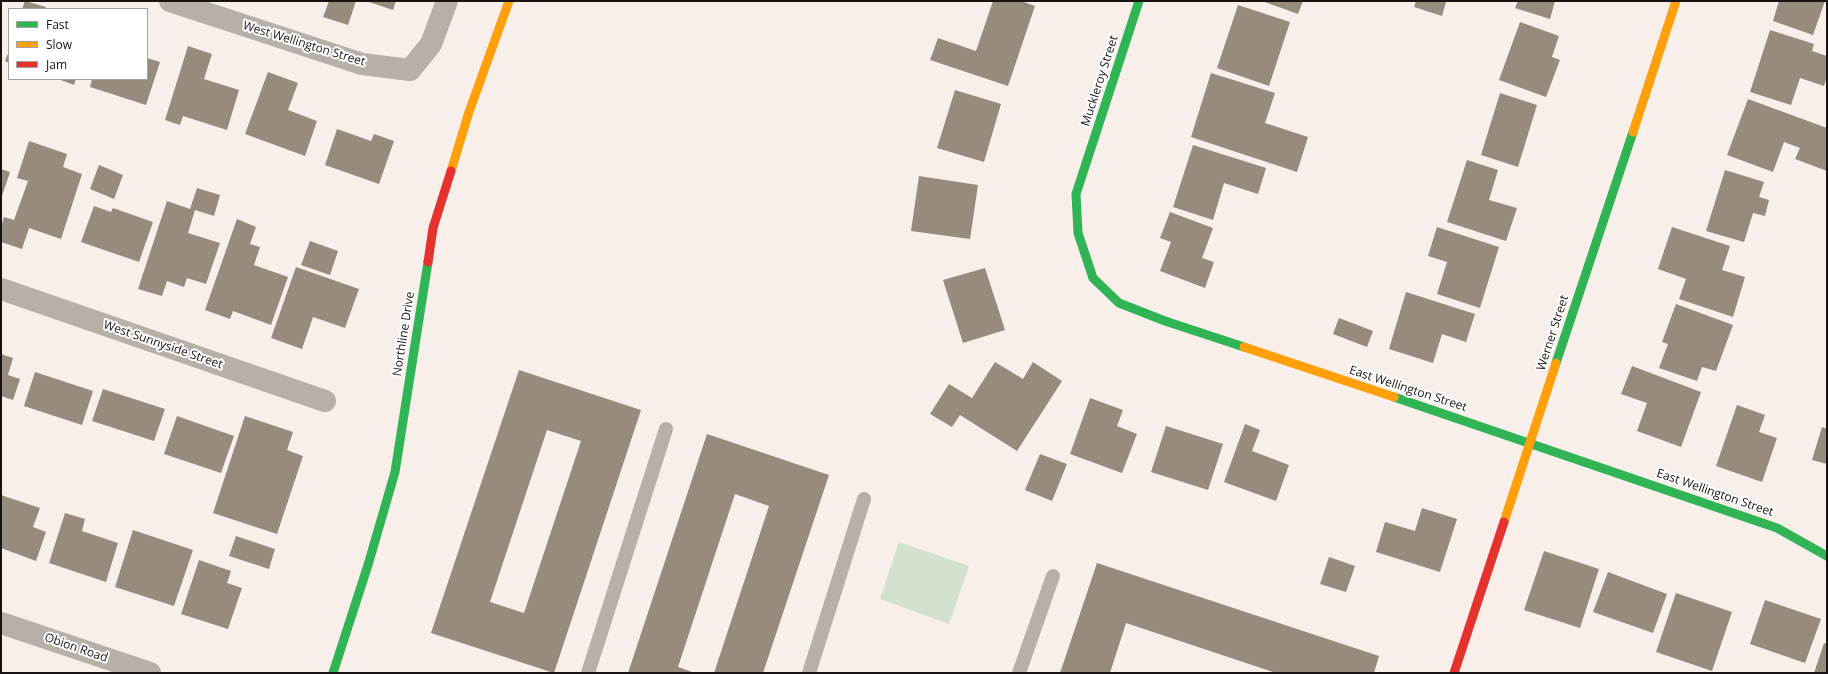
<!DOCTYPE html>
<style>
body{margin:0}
#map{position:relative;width:1828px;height:674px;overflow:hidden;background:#f8efeb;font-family:"Open Sans",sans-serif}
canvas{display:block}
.frame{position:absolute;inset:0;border:2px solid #181311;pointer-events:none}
.legend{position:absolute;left:8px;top:8px;width:140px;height:72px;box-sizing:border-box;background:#fff;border:1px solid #a3a1a0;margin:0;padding:5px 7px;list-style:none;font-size:12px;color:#181311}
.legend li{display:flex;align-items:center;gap:8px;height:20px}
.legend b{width:20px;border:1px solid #a3a1a0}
</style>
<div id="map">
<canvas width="1828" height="674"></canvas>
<div class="frame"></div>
<ul class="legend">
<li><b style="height:5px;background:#30b455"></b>Fast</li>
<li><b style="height:5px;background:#ff9f0a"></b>Slow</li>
<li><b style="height:5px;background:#e5322d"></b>Jam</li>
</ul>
</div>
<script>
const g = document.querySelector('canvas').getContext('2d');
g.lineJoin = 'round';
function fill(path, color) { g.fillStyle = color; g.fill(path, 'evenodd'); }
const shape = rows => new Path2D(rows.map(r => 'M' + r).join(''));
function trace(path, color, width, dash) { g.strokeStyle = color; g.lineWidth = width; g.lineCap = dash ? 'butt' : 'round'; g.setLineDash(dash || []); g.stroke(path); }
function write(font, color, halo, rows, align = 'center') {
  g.font = font + ' "Open Sans",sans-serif'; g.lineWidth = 4; g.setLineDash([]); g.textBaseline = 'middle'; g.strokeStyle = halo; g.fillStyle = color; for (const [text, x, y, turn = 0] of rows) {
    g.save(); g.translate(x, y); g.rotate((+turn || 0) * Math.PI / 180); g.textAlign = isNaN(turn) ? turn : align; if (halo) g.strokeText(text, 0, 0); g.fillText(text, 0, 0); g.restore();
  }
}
fill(shape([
 [899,542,969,566,949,624,880,599]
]), '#d2e2ce');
fill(shape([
 [25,1,46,7,45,9,22,9],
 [329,1,356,1,348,25,323,17],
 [366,1,396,1,393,10],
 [993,1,1021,1,1035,6,1008,86,930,60,938,38,976,51],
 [1262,1,1303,1,1298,14],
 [1416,1,1444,1,1446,2,1442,16,1414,7],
 [1518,1,1555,1,1550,19,1515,8],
 [1779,1,1825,1,1813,35,1773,21],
 [1238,5,1290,22,1269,86,1217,68],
 [1520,22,1559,36,1552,57,1560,60,1546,97,1499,80],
 [1770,30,1814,44,1812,51,1827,56,1827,76,1824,86,1800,78,1791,105,1750,92],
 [188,46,212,54,204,79,239,90,227,130,183,116,180,125,165,120],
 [9,51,9,63,5,61],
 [147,58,160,62,146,105,90,87,92,79,147,79],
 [268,72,298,83,288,110,317,121,305,156,245,134],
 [1211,73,1275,93,1265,123,1308,137,1297,172,1191,137],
 [58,79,76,79,74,85],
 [955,90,1001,104,984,162,937,148],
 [1500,93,1537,105,1518,167,1481,155],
 [1748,99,1827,128,1827,171,1795,159,1800,148,1784,142,1773,172,1727,155],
 [337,129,371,141,374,134,394,141,379,184,325,165],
 [29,141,67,154,63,167,82,174,61,239,29,228,22,249,1,242,1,227,4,217,14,220,28,181,17,178],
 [1193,145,1266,168,1258,194,1224,183,1213,220,1173,207],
 [1467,160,1498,170,1489,200,1517,208,1506,241,1447,222],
 [99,165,123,175,114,199,90,189],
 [1,169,10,172,1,199],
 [1725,170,1764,182,1759,197,1769,200,1765,216,1753,213,1744,242,1706,231],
 [919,176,978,185,970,239,911,231],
 [197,188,220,195,214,216,195,210,188,233,220,243,206,284,187,278,184,287,167,281,162,296,138,289,167,201,190,209],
 [94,206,111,212,113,208,153,222,139,262,81,242],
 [1170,212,1213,228,1202,258,1214,262,1205,288,1160,271,1171,242,1160,238],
 [237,219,256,227,250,244,260,247,254,265,288,277,271,325,233,311,230,319,205,310],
 [1437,227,1499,247,1480,308,1437,294,1447,262,1428,256],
 [1672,227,1730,246,1722,270,1745,277,1733,317,1679,299,1686,279,1658,269],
 [310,241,338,251,330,275,301,265],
 [296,267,359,289,345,328,313,317,302,349,271,338],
 [985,268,1005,330,963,343,943,280],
 [1406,292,1475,314,1466,342,1442,334,1433,363,1389,349],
 [1676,304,1733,325,1716,371,1702,367,1697,381,1659,368,1668,344,1662,342],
 [1339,318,1373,331,1367,347,1333,334],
 [1,354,13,358,8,375,20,379,13,400,1,396],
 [995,362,1023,379,1033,362,1062,381,1017,451,960,415,952,427,930,414,949,384,972,398],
 [1632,366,1701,392,1681,447,1637,431,1647,403,1621,394],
 [519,370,641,410,554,673,431,633],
 [547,430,581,441,524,613,490,602],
 [35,372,93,391,82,425,24,406],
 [103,389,165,409,154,441,92,421],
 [1090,398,1123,410,1117,426,1137,434,1122,473,1070,454],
 [1737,405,1765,415,1759,432,1777,438,1762,482,1716,466],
 [177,416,234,436,221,473,164,454],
 [245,416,293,432,287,450,303,456,277,534,213,513],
 [1245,424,1260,430,1252,451,1289,465,1276,501,1224,482],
 [1166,426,1223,444,1208,490,1151,472],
 [1822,427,1827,429,1827,464,1812,460],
 [707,434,829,475,763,673,714,673,769,506,735,494,678,667,695,673,628,673],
 [1040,454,1067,464,1052,501,1025,490],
 [1,495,40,508,33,527,46,532,36,561,1,548],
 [1422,508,1457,519,1440,572,1376,552,1385,522,1415,531],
 [65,513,85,519,82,531,118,543,106,582,49,563],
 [133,530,193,550,174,606,115,587],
 [236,536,275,549,269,569,229,556],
 [1544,551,1599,569,1580,628,1524,610],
 [1329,557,1355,566,1346,592,1320,584],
 [199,560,231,571,227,583,242,588,228,629,181,614],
 [1097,563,1379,656,1374,673,1276,673,1126,623,1110,673,1060,673],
 [1608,572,1667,594,1653,633,1593,612],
 [1676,593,1732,612,1712,671,1656,652],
 [1765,600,1821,619,1805,663,1750,644],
 [1824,643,1827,644,1827,673,1814,673]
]), '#978b7e');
trace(shape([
 [588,673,666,429],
 [809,673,864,499],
 [1019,673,1053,576]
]), '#b6b0a9', 14);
trace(shape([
 [170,1,362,64,410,70,431,44,447,1],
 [1,289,325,401],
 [1,623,150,673]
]), '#b6b0a9', 22);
trace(shape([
 [1139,1,1076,194,1078,233,1093,278,1119,303,1165,321,1244,347],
 [1556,363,1633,132],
 [1394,397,1777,528,1827,556],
 [333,673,368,565,395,472,428,262]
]), '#30b455', 9);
trace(shape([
 [1633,132,1676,1],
 [451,171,469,112,509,1],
 [1244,347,1394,397],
 [1504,522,1556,363]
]), '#ff9f0a', 9);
trace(shape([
 [428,262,433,228,451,171],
 [1454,673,1504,522]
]), '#e5322d', 9);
write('12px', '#181311', '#fff', [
 ["West Wellington Street",304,44,17],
 ["Muckleroy Street",1100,81,-72],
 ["Werner Street",1553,333,-72],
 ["Northline Drive",404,334,-81],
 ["West Sunnyside Street",163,345,19],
 ["East Wellington Street",1408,389,18],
 ["East Wellington Street",1715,493,19],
 ["Obion Road",76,648,19]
]);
</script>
